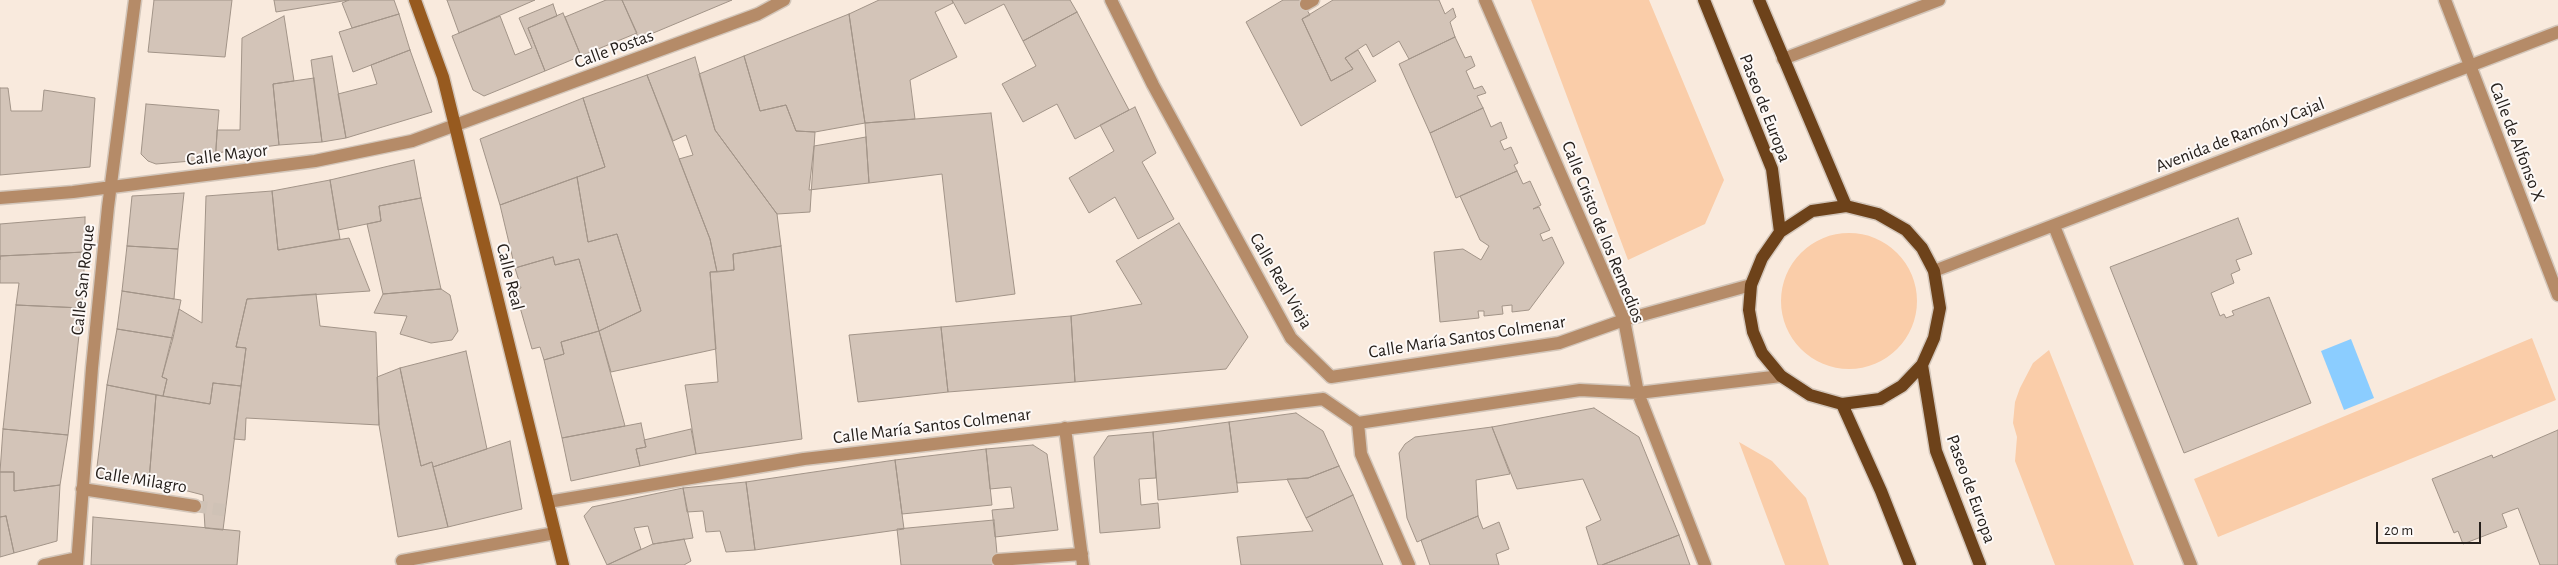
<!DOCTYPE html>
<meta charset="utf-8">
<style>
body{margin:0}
#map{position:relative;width:2558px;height:565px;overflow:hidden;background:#f9eadd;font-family:"Alegreya Sans",sans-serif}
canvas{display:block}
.scale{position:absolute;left:2376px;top:522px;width:105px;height:22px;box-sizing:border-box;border:2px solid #26201c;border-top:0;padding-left:6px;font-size:15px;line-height:18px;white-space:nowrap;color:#26201c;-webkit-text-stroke:4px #fdf9f7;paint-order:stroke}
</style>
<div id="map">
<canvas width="2558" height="565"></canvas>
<div class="scale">20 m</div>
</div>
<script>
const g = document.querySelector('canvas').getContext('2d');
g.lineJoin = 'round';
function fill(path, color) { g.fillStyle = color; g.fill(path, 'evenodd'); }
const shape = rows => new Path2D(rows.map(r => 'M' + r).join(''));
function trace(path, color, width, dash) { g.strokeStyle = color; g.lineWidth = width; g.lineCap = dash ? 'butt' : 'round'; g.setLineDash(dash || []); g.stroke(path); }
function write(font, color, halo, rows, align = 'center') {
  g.font = font + ' "Alegreya Sans",sans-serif'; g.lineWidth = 4; g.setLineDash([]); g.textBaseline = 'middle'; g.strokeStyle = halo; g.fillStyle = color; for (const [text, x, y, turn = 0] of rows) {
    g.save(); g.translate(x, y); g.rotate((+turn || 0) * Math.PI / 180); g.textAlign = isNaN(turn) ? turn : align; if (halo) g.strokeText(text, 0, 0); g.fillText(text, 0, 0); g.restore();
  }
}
fill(shape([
 [1531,0,1649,0,1724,180,1705,224,1628,260],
 '1781 301a68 68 0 1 1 136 0a68 68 0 1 1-136 0Z',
 [2532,338,2556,400,2218,537,2194,479],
 [2049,350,2134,565,2055,565,2015,461,2017,437,2013,423,2015,402,2020,388,2033,363],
 [1739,442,1772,461,1806,498,1829,565,1785,565]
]), '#facda9');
fill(shape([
 [2351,339,2374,398,2344,410,2321,351]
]), '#8bcdff');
const building = shape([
 [154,0,232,0,225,57,148,52,154,0],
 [274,0,349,0,276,12,274,0],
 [349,0,394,0,399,14,352,28,342,3,349,0],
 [447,0,535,0,459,33,447,0],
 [606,0,622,0,637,33,581,56,565,17,606,0],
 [622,0,732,0,639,39,622,0],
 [879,0,952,0,953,3,935,12,957,57,910,80,915,119,865,123,849,14,879,0],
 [952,0,1070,0,1077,12,1023,41,1004,4,965,24,952,0],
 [1283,0,1301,0,1310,15,1302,19,1331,81,1353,69,1345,58,1358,50,1376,81,1301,126,1246,22,1283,0],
 [1333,0,1439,0,1445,14,1453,8,1456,17,1450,22,1455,37,1409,59,1399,41,1373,57,1366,44,1345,58,1353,69,1331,81,1302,19,1333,0],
 [553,4,557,16,528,28,545,71,484,96,473,90,452,36,500,16,515,55,532,48,519,18,553,4],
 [1077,12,1129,110,1075,139,1057,104,1023,122,1002,84,1036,66,1023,41,1077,12],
 [563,13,581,56,545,71,528,28,563,13],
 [399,14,410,50,353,72,339,32,399,14],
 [849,14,865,123,815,132,796,131,786,105,760,111,744,56,849,14],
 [284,16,294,81,273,84,279,145,216,153,217,130,240,130,242,38,284,16],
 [1455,37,1465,58,1471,56,1475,66,1466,71,1474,89,1482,86,1486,93,1477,96,1483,108,1430,133,1399,64,1455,37],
 [410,50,432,112,346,138,338,94,377,84,371,65,410,50],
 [332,56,346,138,322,142,311,60,332,56],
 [744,56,760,111,786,105,796,131,815,132,810,212,777,214,715,130,699,74,744,56],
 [695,57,715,130,777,214,781,246,733,254,734,270,717,272,710,239,679,159,693,155,686,135,673,141,647,75,695,57],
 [647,75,710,239,717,272,710,272,716,349,611,372,599,331,641,311,617,234,588,242,577,177,605,167,583,98,647,75],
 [314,78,322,142,279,145,273,84,314,78],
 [0,88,8,88,11,111,42,111,44,90,95,98,90,167,0,175,0,88],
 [583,98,605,167,500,205,480,139,583,98],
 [146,104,219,110,215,159,156,164,148,161,141,154,146,104],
 [1135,107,1156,153,1142,162,1174,219,1138,239,1115,197,1089,213,1069,178,1114,151,1100,125,1135,107],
 [1483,108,1491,127,1501,122,1507,138,1500,141,1504,150,1511,147,1518,163,1514,165,1517,171,1456,198,1430,133,1483,108],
 [991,113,1015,294,956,302,942,174,869,183,865,123,991,113],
 [866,137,869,183,809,190,814,146,866,137],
 [414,160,421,198,379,206,381,221,338,230,330,180,414,160],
 [1517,171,1523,184,1530,181,1541,205,1533,209,1539,207,1550,230,1540,234,1543,241,1552,237,1564,263,1529,310,1512,312,1512,305,1502,306,1503,314,1484,316,1484,311,1478,311,1479,318,1440,322,1434,252,1463,249,1481,260,1489,246,1480,240,1460,196,1517,171],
 [577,177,588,242,617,234,641,311,599,331,579,259,555,265,553,257,515,268,500,205,577,177],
 [330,180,340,239,278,250,272,191,330,180],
 [272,191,278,250,349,238,370,291,247,299,236,347,246,348,241,386,213,383,210,404,163,396,167,379,162,377,179,309,202,323,206,196,272,191],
 [184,193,178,249,127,246,132,196,184,193],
 [421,198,441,289,383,294,367,224,381,221,379,206,421,198],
 [85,217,85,252,0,256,0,260,0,224,85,217],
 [2238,218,2252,254,2236,260,2240,270,2231,274,2234,283,2211,293,2220,316,2224,314,2226,318,2234,315,2232,311,2269,297,2311,403,2184,453,2110,267,2238,218],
 [1179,223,1248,337,1226,369,1075,382,1071,316,1142,304,1116,261,1179,223],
 [127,246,178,249,174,299,122,291,127,246],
 [781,246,802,439,696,454,685,385,718,382,710,272,734,270,733,254,781,246],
 [85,252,82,308,16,305,19,283,0,283,0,256,85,252],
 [553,257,555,265,579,259,599,331,561,342,564,354,544,360,540,347,532,349,515,290,521,288,515,268,553,257],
 [441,289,450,295,458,331,452,340,431,343,400,334,407,316,374,313,383,294,441,289],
 [122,291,181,300,173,338,117,329,122,291],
 [316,294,320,326,376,332,379,425,246,418,245,440,234,439,246,348,236,347,247,299,316,294],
 [16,305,82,308,68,435,3,429,16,305],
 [1071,316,1075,382,948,392,941,327,1071,316],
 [941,327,948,392,858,402,849,335,941,327],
 [117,329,173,338,162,377,167,379,163,396,107,385,117,329],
 [599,331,625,426,562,438,544,360,564,354,561,342,599,331],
 [466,351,487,449,433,467,432,462,421,466,400,368,466,351],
 [400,368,421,466,432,462,448,527,398,537,379,425,377,377,400,368],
 [213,383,241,386,223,530,205,528,203,495,149,481,156,395,210,404,213,383],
 [107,385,156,395,149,481,96,475,107,385],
 [1594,408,1639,437,1679,535,1602,565,1598,565,1586,527,1601,520,1583,479,1517,489,1492,427,1594,408],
 [1296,413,1323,431,1339,466,1308,478,1237,483,1229,422,1296,413],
 [1229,422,1238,492,1158,500,1153,432,1229,422],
 [641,423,646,447,636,449,640,466,571,481,562,438,641,423],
 [1492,427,1510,474,1476,480,1478,516,1417,542,1407,518,1399,453,1405,444,1415,437,1492,427],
 [3,429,68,435,60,485,14,491,14,472,0,472,3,429],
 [691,429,696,454,640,466,636,449,646,447,644,440,691,429],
 [2558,430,2558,565,2540,565,2518,508,2502,514,2507,527,2463,544,2458,531,2454,533,2432,479,2492,455,2493,458,2558,430],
 [1153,432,1156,478,1139,479,1141,505,1158,503,1160,528,1100,533,1094,457,1108,436,1153,432],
 [510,441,522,509,448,527,433,467,510,441],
 [1033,445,1047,454,1058,530,995,537,992,510,1014,508,1011,487,990,489,986,449,1033,445],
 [986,449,992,505,902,514,895,460,986,449],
 [895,460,904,529,755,550,746,482,895,460],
 [1339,466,1353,495,1306,518,1287,479,1308,478,1339,466],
 [0,472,14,472,14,491,60,485,57,541,14,553,6,516,0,517,0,472],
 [746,482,755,550,726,552,720,531,706,532,703,511,687,512,683,488,746,482],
 [683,488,693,538,653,544,648,526,634,528,641,549,607,565,584,516,592,507,683,488],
 [1353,495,1383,565,1241,565,1237,537,1313,531,1306,518,1353,495],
 [6,516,14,553,0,557,0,517,6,516],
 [1478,516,1483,529,1499,522,1509,549,1496,554,1499,565,1430,565,1421,540,1478,516],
 [93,517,240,531,237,565,91,565,93,517],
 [994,520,998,565,901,565,897,529,994,520],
 [1679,535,1690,565,1602,565,1679,535],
 [684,539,691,561,684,565,607,565,653,544,684,539]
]);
fill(building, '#d3c4b8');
trace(building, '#a29488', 1);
trace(shape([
 [195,506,230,511]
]), '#cfc2b6', 12, [12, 6]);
const street = shape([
 [1111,0,1153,85,1291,338,1331,377],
 [1485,0,1624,320,1638,393,1705,565],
 [2445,0,2558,295],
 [1306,4,1313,0],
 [1783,59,1939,0],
 [0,198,73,192,315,161,412,141,758,14,784,0],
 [2054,226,2191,565],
 [1934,271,2558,32],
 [1331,377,1559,343,1624,320,1751,285],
 [1323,399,1358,423,1361,454,1409,565],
 [1358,423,1580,390,1638,393,1781,376],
 [1065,428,1083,565],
 [82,489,195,506],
 [548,502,804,459,1323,399],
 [998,560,1082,554],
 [402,561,555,533],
 [44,565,77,558],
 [77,565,92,368,108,207,135,0]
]);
const secondary = shape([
 [415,0,443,77,563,565]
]);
const primary = shape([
 [1704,0,1772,169,1780,232],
 [1759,0,1846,206],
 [1846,206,1878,214,1906,230,1922,248,1934,271,1940,308,1934,338,1922,365,1902,386,1880,399,1842,404,1810,395,1781,376,1762,353,1753,332,1749,310,1751,285,1762,258,1780,232,1812,211,1846,206],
 [1922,365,1936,451,1980,565],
 [1842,404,1881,491,1910,565]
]);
trace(street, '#d3c6ba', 15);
trace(secondary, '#d3c6ba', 15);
trace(primary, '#d3c6ba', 15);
trace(street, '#b58b68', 12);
trace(secondary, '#975a1f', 12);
trace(primary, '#6d421a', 12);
write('18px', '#26201c', '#fdf9f7', [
 ["Calle Postas",614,49,-20],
 ["Paseo de Europa",1765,108,69],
 ["Avenida de Ramón y Cajal",2240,135,-21],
 ["Calle de Alfonso X",2517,142,69],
 ["Calle Mayor",227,155,-7],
 ["Calle Cristo de los Remedios",1603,232,68],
 ["Calle Real",510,277,76],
 ["Calle San Roque",83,280,-84],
 ["Calle Real Vieja",1281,281,60],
 ["Calle María Santos Colmenar",1467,337,-9],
 ["Calle María Santos Colmenar",932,426,-7],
 ["Calle Milagro",141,480,9],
 ["Paseo de Europa",1971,489,70]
]);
</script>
